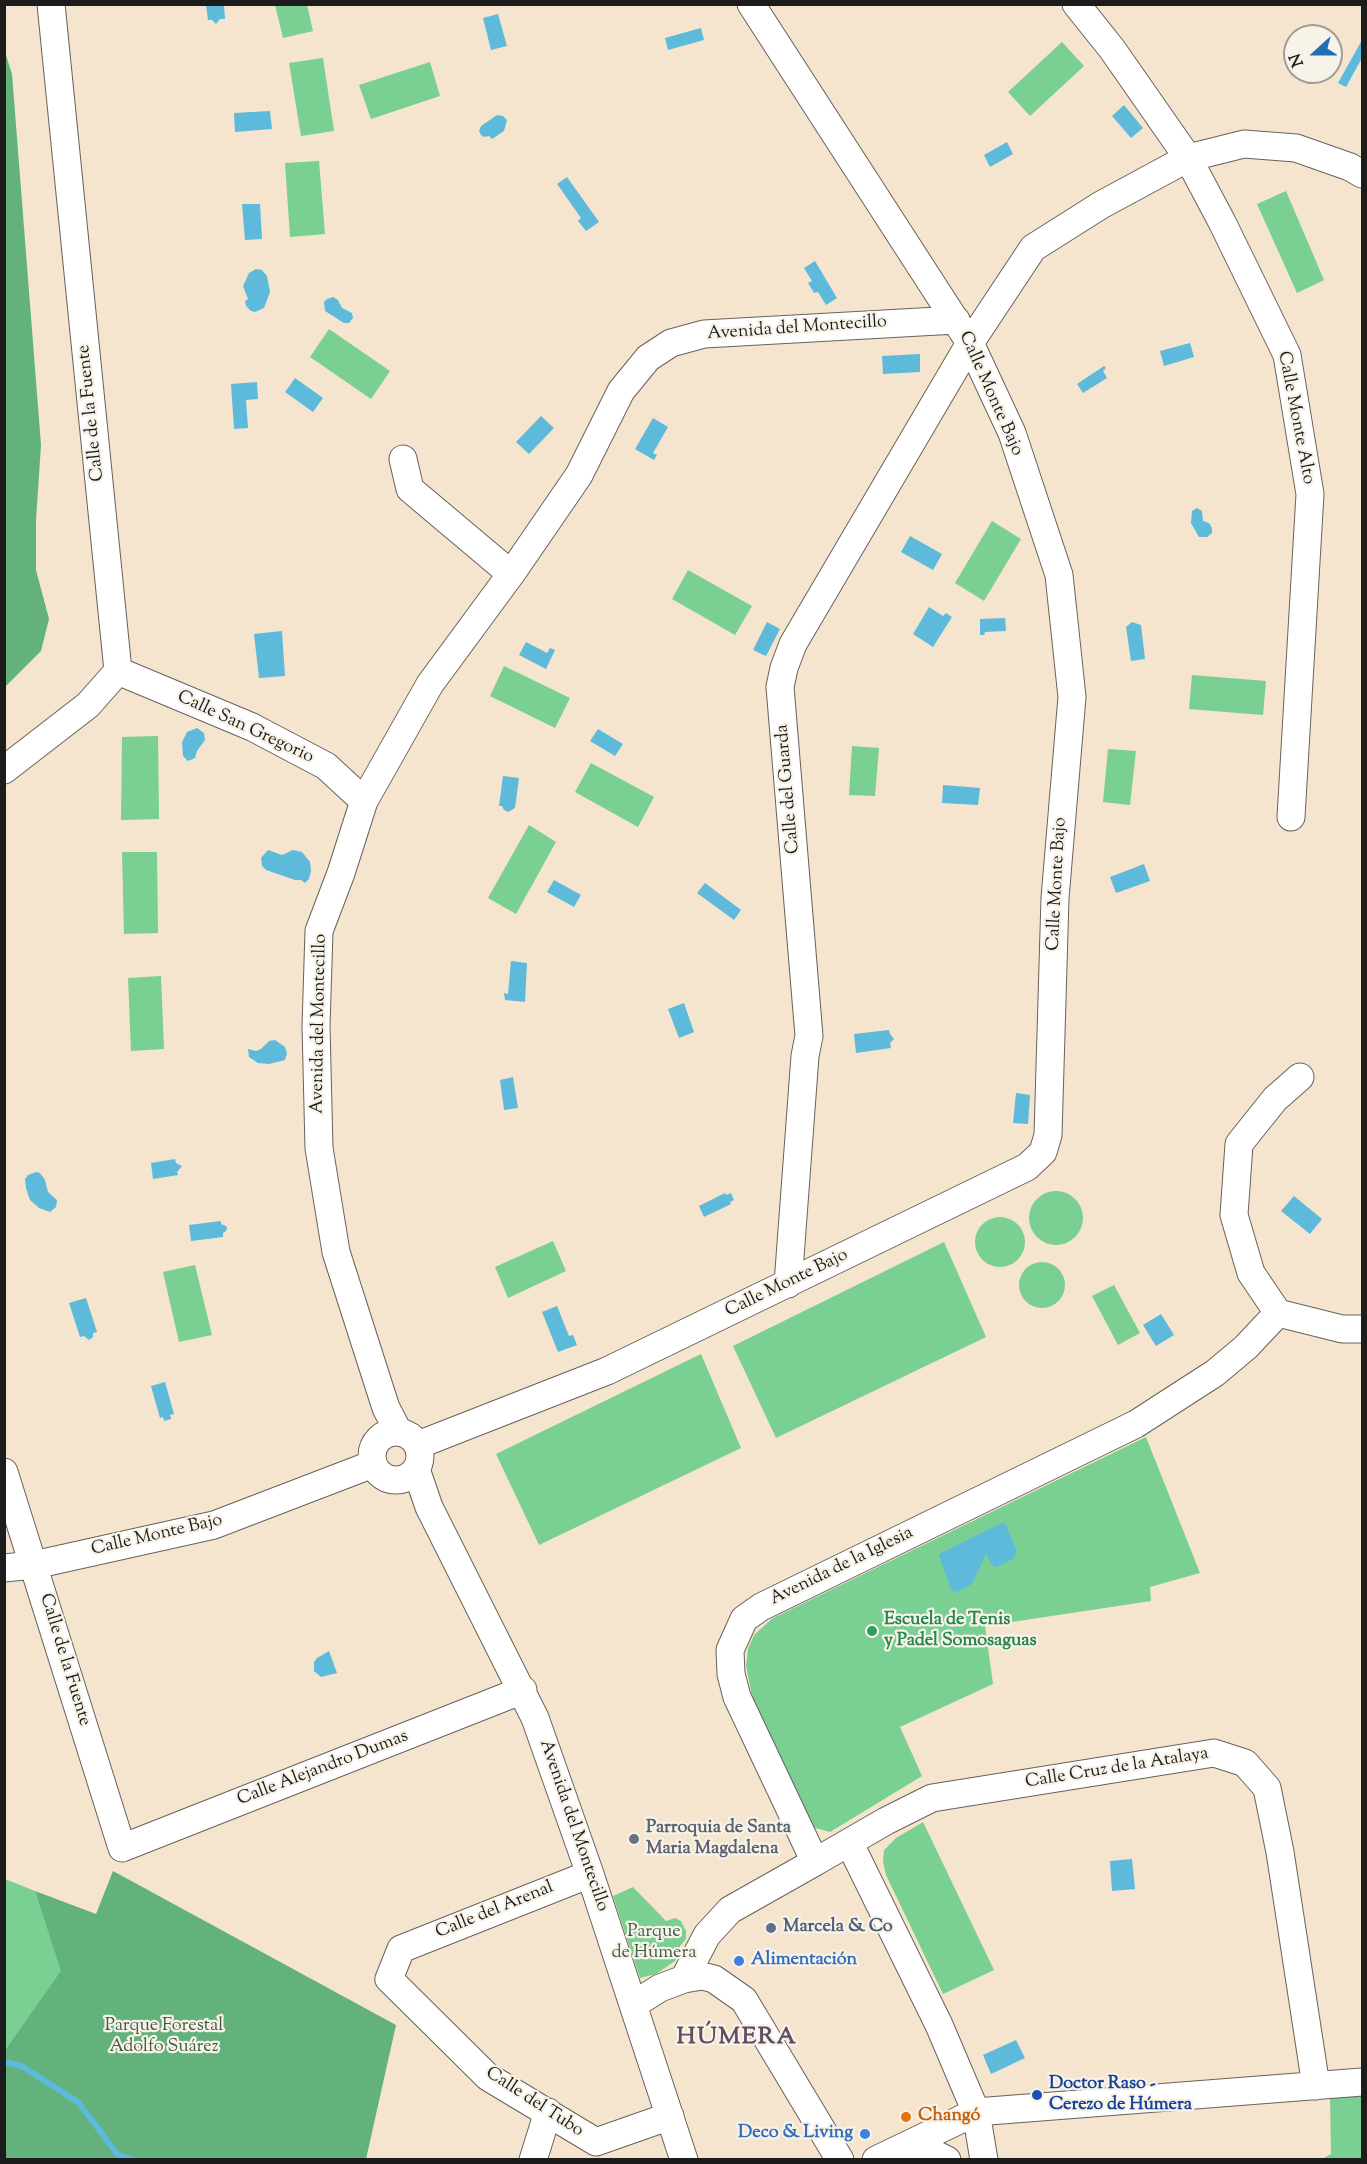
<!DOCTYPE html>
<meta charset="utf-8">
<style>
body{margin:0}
#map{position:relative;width:1367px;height:2164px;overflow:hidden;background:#f5e4ce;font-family:"Sorts Mill Goudy",serif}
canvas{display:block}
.frame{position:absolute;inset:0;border:6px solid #1c1c1c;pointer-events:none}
.north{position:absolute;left:1283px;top:24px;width:60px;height:60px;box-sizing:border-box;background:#f7f3e8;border:2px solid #9f9d96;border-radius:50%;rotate:249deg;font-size:16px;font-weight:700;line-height:24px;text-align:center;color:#1c1c1c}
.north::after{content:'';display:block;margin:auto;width:21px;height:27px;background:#1f6fb2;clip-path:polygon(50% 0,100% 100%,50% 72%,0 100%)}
</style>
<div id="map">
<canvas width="1367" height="2164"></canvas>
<div class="frame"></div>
<div class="north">N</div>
</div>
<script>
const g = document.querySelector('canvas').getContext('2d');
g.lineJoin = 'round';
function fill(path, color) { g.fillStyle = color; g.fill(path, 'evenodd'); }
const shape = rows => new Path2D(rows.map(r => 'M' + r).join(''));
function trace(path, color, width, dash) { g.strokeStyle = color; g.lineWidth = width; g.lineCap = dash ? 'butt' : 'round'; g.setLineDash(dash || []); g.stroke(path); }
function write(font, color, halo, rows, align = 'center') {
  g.font = font + ' "Sorts Mill Goudy",serif'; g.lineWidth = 4.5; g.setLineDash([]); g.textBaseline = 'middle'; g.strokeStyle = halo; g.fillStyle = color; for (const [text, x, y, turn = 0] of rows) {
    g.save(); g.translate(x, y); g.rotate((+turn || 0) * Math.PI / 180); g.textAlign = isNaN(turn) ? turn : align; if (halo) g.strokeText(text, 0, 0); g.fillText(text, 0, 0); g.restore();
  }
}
fill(shape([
 [275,5,307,5,313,31,283,38],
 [1062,42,1084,66,1030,116,1008,92],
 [323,58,334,131,301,136,289,63],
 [430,62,440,96,371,119,359,85],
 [319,161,325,234,290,237,285,163],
 [1286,191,1324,280,1297,293,1257,204],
 [329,329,390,371,371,399,310,357],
 [992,521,1021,539,984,601,955,583],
 [688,570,752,606,735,635,672,599],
 [504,666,570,698,555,728,490,696],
 [1192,675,1266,681,1263,715,1189,709],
 [158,736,159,819,121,820,122,737],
 [852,746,879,748,875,796,849,795],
 [1108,749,1136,751,1130,805,1103,802],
 [591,763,654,797,638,827,575,792],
 [529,825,556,842,516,914,488,898],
 [122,852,157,852,158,933,124,934],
 [161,976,164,1049,131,1051,128,978],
 '1029 1218a27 27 0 1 1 54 0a27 27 0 1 1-54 0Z',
 '975 1242a25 25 0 1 1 50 0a25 25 0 1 1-50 0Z',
 [553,1241,566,1271,508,1298,495,1267],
 [944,1242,986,1337,776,1438,733,1346],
 '1019 1285a23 23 0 1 1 46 0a23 23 0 1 1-46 0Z',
 [195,1265,212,1335,179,1342,163,1272],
 [1114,1285,1140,1333,1118,1345,1092,1296],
 [701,1354,741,1448,539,1545,496,1454],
 [1146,1437,1200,1573,1150,1587,1151,1601,985,1626,993,1684,900,1727,922,1776,830,1832,812,1827,762,1723,752,1696,746,1666,748,1649,754,1635,773,1618],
 [923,1822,994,1970,943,1994,886,1875,883,1862,884,1850,896,1838],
 [5,1879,35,1891,62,1971,5,2050],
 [633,1887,666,1921,675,1918,681,1921,686,1931,686,1939,680,1946,680,1954,675,1961,656,1974,640,1978,613,1896],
 [1362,2094,1362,2159,1320,2160,1331,2154,1330,2096]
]), '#7acf92');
fill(shape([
 [5,52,12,74,41,445,36,520,36,570,49,619,41,651,5,687],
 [113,1871,396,2025,366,2159,5,2159,5,2050,61,1971,35,1891,96,1914]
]), '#63b27c');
fill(shape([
 [206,5,224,5,225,19,220,19,216,24,212,20,208,20],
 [498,14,507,46,491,50,483,18],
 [701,28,704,40,668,50,665,38],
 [1362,40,1362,58,1346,87,1338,83],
 [1124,105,1143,128,1131,138,1112,116],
 [270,111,272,129,235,132,234,113],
 [497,115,503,116,507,120,504,131,492,139,489,136,484,137,481,135,479,131,481,126],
 [1007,142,1013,154,990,167,984,155],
 [567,177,599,222,586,231,578,221,581,218,557,184],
 [242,204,260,204,262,239,245,240],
 [815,261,837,298,826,305,818,292,814,293,808,283,812,281,804,268],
 [256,269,262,270,267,276,270,292,264,308,255,312,251,311,246,306,245,301,248,299,243,286,249,273],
 [333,297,338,300,342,308,352,313,353,318,349,323,344,323,325,311,324,302,327,299],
 [1190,343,1194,357,1164,366,1160,351],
 [920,354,920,372,883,374,882,356],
 [1104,366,1106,368,1103,371,1107,378,1083,393,1077,384],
 [295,378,323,398,313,412,285,392],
 [257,382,258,399,246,400,248,428,234,429,231,384],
 [541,416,554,428,529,454,516,442],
 [653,418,668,427,653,453,657,455,654,460,635,449],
 [1197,508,1202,511,1203,521,1209,523,1212,528,1212,533,1207,537,1199,537,1191,523,1192,511],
 [910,536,942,554,933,570,901,552],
 [929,607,943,616,946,613,952,617,933,647,913,634],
 [1005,618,1006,631,985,632,984,635,980,635,980,619],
 [767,622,780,629,766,656,753,650],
 [1132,622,1141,625,1145,659,1131,661,1126,627],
 [282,631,285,676,259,678,254,634],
 [526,642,547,653,550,648,555,650,546,669,519,655],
 [197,728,204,733,205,740,197,751,195,758,188,761,183,756,182,742,187,732],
 [598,729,623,744,615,756,590,741],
 [503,776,519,778,515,808,508,812,504,810,502,806,499,806],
 [943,785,980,788,978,805,942,803],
 [268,850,282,855,293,850,302,852,310,862,311,871,309,879,305,883,301,880,295,880,266,870,262,866,261,858],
 [1144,864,1150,881,1116,893,1110,877],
 [554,880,581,895,574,907,547,892],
 [705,883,741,910,734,920,697,893],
 [511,961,527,963,525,1002,505,1000,504,993,508,994],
 [684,1003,694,1032,679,1038,668,1009],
 [889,1030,890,1034,894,1039,890,1043,891,1048,856,1053,854,1034],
 [275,1040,285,1047,287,1053,285,1060,269,1064,258,1063,249,1057,248,1049,256,1051,261,1049,269,1041],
 [513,1077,518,1108,504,1110,500,1080],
 [1016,1093,1030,1095,1028,1124,1013,1123],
 [175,1159,176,1163,182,1166,177,1172,178,1175,153,1179,151,1163],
 [36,1172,40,1173,45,1180,48,1192,57,1200,56,1207,50,1212,39,1208,30,1200,26,1188,25,1179,28,1175],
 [725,1193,726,1195,731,1193,734,1200,730,1202,731,1204,704,1217,699,1206],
 [1294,1196,1322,1219,1310,1234,1281,1211],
 [221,1221,221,1224,226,1226,227,1228,226,1231,223,1233,223,1237,191,1241,189,1225],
 [86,1298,97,1332,93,1333,93,1337,89,1340,84,1336,80,1337,69,1303],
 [557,1306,569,1336,573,1335,577,1345,558,1352,542,1312],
 [1161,1314,1174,1335,1156,1346,1143,1325],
 [165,1382,174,1414,170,1415,171,1419,164,1421,163,1417,160,1418,151,1386],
 [1002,1523,1005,1523,1017,1551,1013,1559,996,1567,992,1565,986,1554,972,1584,957,1592,952,1591,939,1556,941,1553],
 [329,1651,337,1673,321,1677,314,1671,314,1662,317,1658],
 [1132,1859,1135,1889,1112,1891,1110,1861],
 [1016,2040,1025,2058,991,2074,983,2055]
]), '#5dbadb');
trace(shape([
 [4,2062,22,2066,79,2103,118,2155,134,2160]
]), '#5dbadb', 6);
const minor = shape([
 [1076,4,1112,49,1188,158,1222,222,1287,355,1310,494,1291,817],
 [403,459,410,489,511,574],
 [118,671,252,727,326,766,364,801],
 [4,770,88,705,118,671,51,4],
 [1300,1077,1275,1099,1239,1144,1234,1215,1251,1273,1278,1313,1342,1329,1362,1329],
 [788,1284,805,1056,809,1036,780,687,784,668,793,644,970,343,1033,248,1101,205,1188,158,1244,144,1296,148,1350,167,1362,174],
 [398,1431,386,1408,336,1252,319,1148,316,1026,319,931,341,873,364,801,430,684,511,574,579,475,621,391,648,358,671,343,704,334,956,320],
 '372 1456a24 24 0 1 1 48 0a24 24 0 1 1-48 0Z',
 [418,1445,607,1371,1027,1167,1043,1152,1048,1135,1055,898,1072,697,1059,575,1012,433,970,343,751,4],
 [416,1469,429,1507,535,1718,590,1874,684,2160],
 [4,1472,122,1848,523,1690],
 [4,1568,34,1565,214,1525,373,1464],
 [850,1844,939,2025,976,2112,984,2160],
 [815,1862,886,1821,932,1798,1214,1753,1245,1763,1267,1788,1280,1852,1316,2086],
 [590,1874,401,1949,389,1979,488,2077,596,2142,670,2116],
 [684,1979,707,1935,730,1910,815,1862,737,1697,731,1674,730,1650,744,1619,761,1607,1136,1424,1215,1373,1246,1347,1278,1313],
 [633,2005,660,1988,684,1979,702,1976,714,1979,744,2000,840,2160],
 [899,2149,933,2153,947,2160],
 [533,2160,548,2112],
 [876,2160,976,2112,1362,2082]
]);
trace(minor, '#68625a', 29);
trace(minor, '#fff', 27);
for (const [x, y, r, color] of [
 [872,1631,6,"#2e9e5b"],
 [634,1839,6,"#6b7280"],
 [771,1928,6,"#5c6f8a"],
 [739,1961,6,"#3f7fe0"],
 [1037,2095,6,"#1a4fb4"],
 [906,2117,6,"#e8710a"],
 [865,2134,6,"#3f7fe0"]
]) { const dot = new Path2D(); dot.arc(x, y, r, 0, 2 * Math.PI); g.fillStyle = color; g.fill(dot); trace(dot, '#f7f3e8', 2); }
write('18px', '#1c1c1c', '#f7f3e8', [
 ["Avenida del Montecillo",797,329,-4],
 ["Calle Monte Bajo",990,394,66],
 ["Calle de la Fuente",92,413,-96],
 ["Calle Monte Alto",1295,418,79],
 ["Calle San Gregorio",245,728,25],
 ["Calle del Guarda",789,789,-95],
 ["Calle Monte Bajo",1058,884,-87],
 ["Avenida del Montecillo",320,1024,-89],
 ["Calle Monte Bajo",787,1284,-26],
 ["Calle Monte Bajo",157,1536,-13],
 ["Avenida de la Iglesia",842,1567,-26],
 ["Calle de la Fuente",64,1660,73],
 ["Calle Alejandro Dumas",323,1769,-21],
 ["Calle Cruz de la Atalaya",1117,1769,-9],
 ["Avenida del Montecillo",573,1826,71],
 ["Calle del Arenal",495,1911,-22],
 ["Calle del Tubo",534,2103,33]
]);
write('bold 18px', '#27864d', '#f7f3e8', [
 ["Escuela de Tenis",884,1621],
 ["y Padel Somosaguas",884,1642]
], 'left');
write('bold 18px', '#5b616d', '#f7f3e8', [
 ["Parroquia de Santa",646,1829],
 ["Maria Magdalena",646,1850]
], 'left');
write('bold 18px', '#4e5e75', '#f7f3e8', [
 ["Marcela & Co",783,1928]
], 'left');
write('18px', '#3d5b45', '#f7f3e8', [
 ["Parque",654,1933],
 ["de Húmera",654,1954],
 ["Parque Forestal",164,2027],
 ["Adolfo Suárez",164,2048]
]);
write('bold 18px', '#366cbe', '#f7f3e8', [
 ["Alimentación",751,1961],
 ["Deco & Living",853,2134,"right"]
], 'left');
write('bold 18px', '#164399', '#f7f3e8', [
 ["Doctor Raso -",1049,2085],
 ["Cerezo de Húmera",1049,2106]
], 'left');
write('bold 18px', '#c56008', '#f7f3e8', [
 ["Changó",918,2117]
], 'left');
g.letterSpacing = '1.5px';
write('bold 24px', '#624e63', '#f7f3e8', [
 ["HÚMERA",737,2039]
]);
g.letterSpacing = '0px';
</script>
